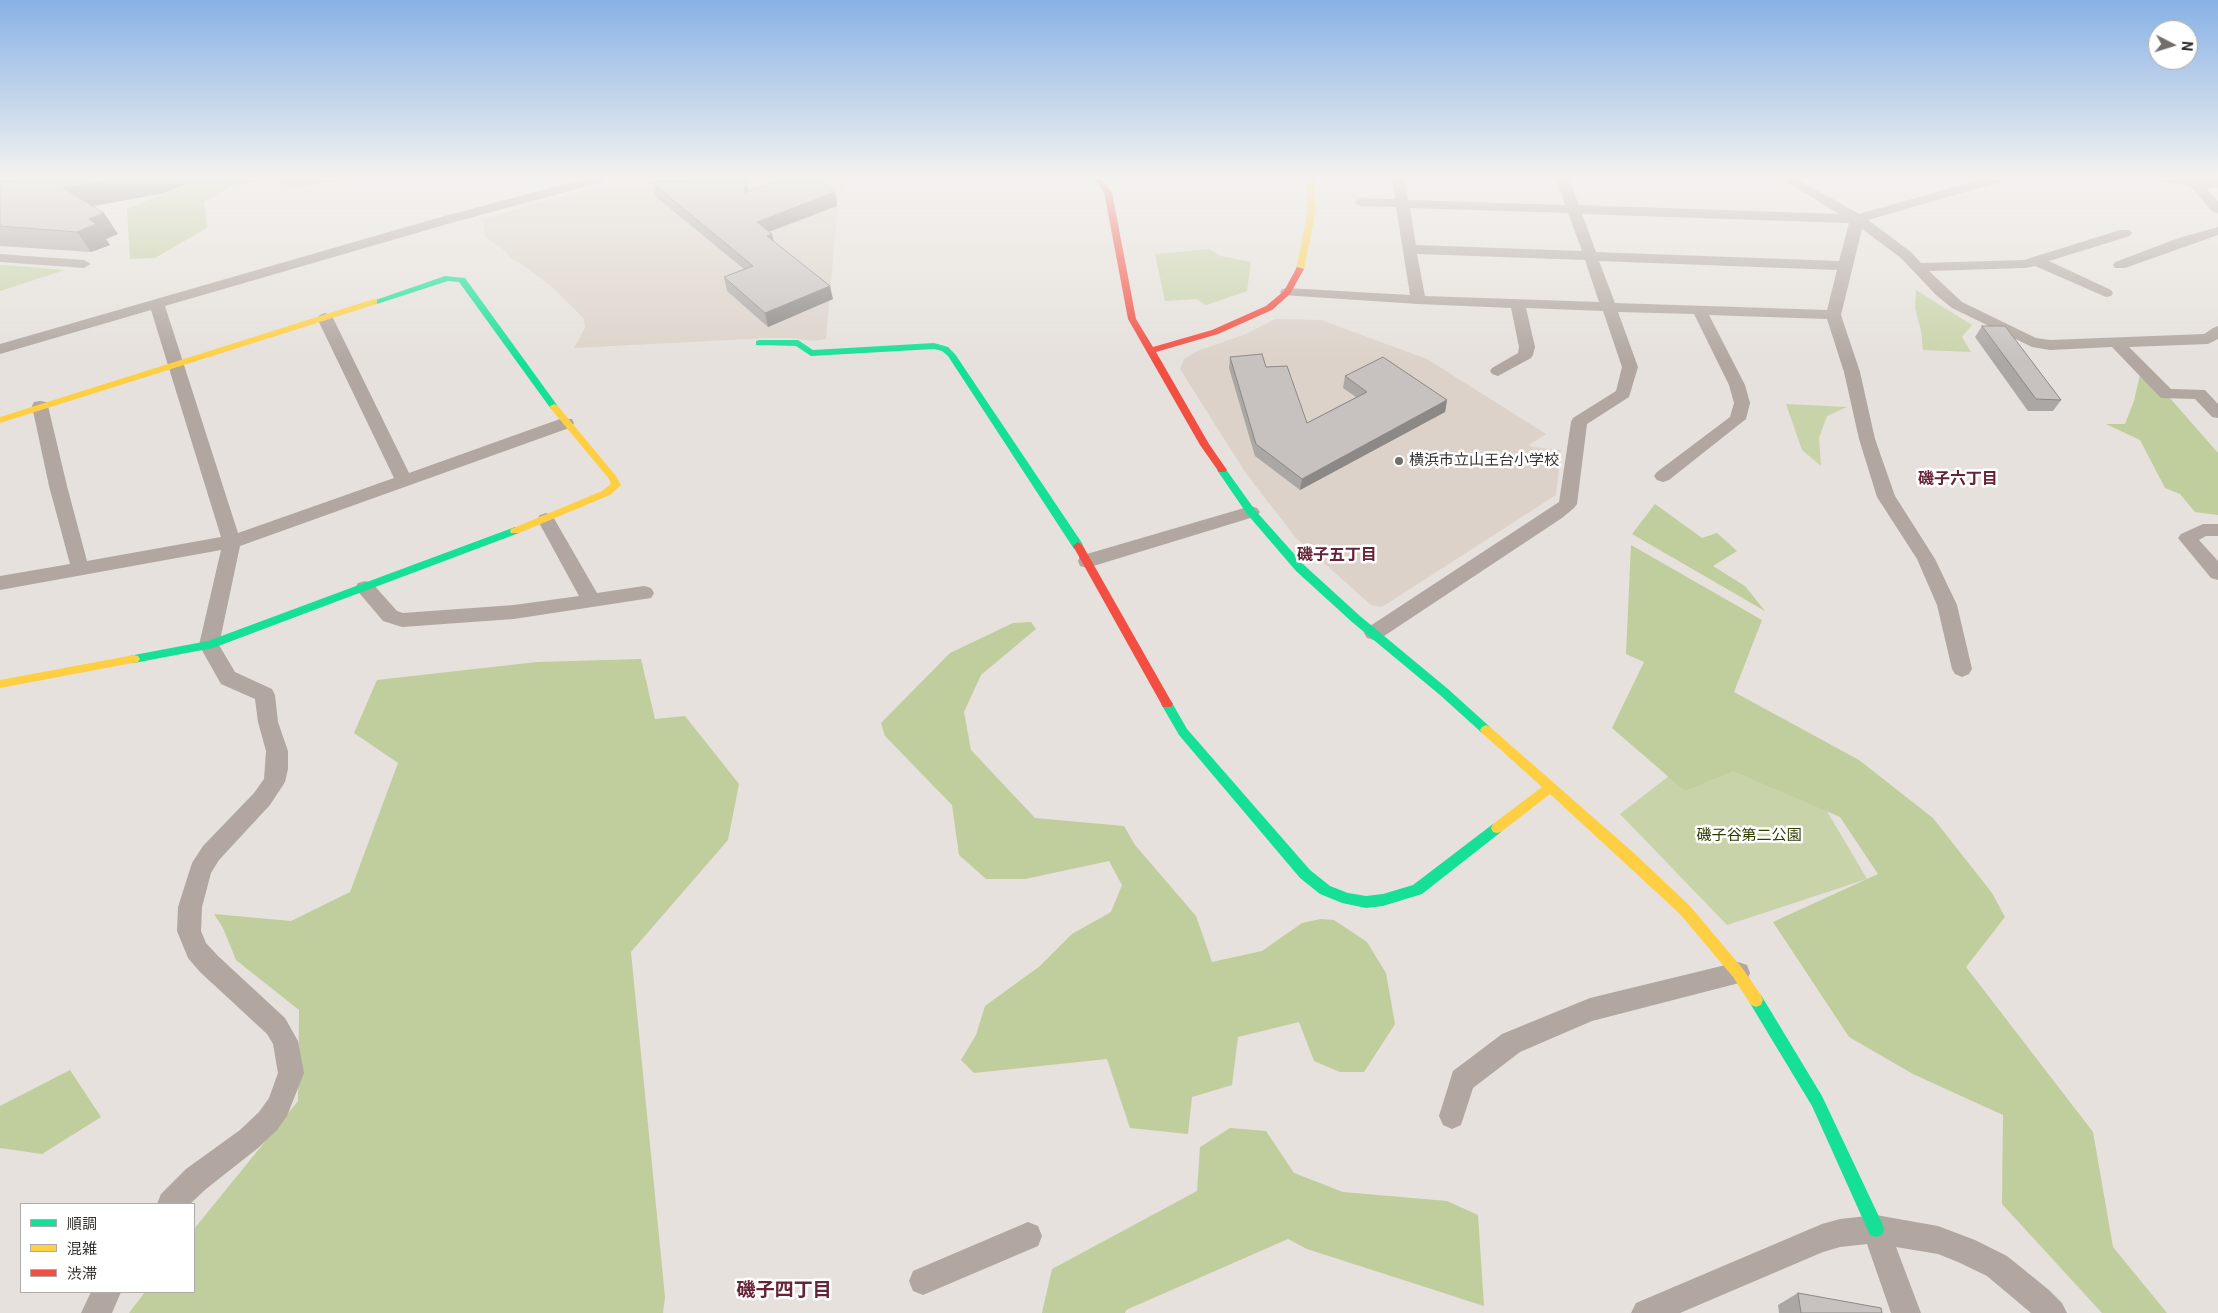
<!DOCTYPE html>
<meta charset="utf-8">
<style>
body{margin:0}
#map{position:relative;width:2218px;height:1313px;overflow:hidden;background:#e6e1dc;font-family:Roboto,"Noto Sans JP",sans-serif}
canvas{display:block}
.legend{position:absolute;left:20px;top:1203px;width:175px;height:90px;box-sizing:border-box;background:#fff;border:1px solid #adacab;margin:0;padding:6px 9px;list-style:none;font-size:15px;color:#33302d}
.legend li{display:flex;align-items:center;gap:10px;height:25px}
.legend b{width:25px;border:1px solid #adacab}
.north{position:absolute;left:2148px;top:20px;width:50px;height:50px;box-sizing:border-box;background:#fff;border:1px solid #adacab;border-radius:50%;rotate:95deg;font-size:14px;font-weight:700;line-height:20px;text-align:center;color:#33302d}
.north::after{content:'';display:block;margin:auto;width:18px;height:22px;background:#726e6a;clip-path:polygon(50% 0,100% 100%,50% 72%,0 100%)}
</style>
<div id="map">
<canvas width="2218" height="1313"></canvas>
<ul class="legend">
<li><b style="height:6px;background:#16e098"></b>順調</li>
<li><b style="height:6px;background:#ffcf43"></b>混雑</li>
<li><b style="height:6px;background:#f24e42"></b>渋滞</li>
</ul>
<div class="north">N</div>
</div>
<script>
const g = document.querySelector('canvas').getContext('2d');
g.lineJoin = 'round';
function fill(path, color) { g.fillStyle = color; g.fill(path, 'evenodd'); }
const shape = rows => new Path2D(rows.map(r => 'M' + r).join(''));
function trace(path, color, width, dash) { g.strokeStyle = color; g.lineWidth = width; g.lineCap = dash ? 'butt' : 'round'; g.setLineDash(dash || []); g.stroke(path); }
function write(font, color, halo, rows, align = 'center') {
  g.font = font + ' Roboto,"Noto Sans JP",sans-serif'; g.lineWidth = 5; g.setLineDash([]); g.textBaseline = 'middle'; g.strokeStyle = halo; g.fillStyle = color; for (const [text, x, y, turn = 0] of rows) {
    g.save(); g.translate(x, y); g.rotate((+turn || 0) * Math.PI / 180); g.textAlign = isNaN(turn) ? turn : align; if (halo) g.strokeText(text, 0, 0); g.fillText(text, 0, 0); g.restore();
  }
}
fill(shape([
 [649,179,845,179,844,192,839,193,826,339,813,341,792,338,769,338,574,348,585,328,584,319,552,287,520,263,509,257,505,251,485,237,483,219,566,195,611,184],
 [1275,319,1321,320,1427,359,1546,434,1529,445,1532,447,1561,450,1556,495,1382,607,1371,605,1296,538,1245,472,1180,369,1184,359,1197,351,1246,334]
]), '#dcd2c9');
fill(shape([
 [1209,249,1221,256,1251,262,1247,291,1206,305,1196,299,1165,301,1155,254],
 [0,265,18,266,65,270,0,291],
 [1916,290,1972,325,1962,337,1971,352,1923,350,1921,331,1915,308],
 [1786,404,1847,407,1827,416,1819,438,1821,466,1802,450],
 [1687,762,1805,774,1867,879,1727,925,1620,814]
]), '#c8d3a9');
fill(shape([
 [197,179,357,179,291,188,271,180,232,186,204,202,207,228,155,258,130,259,127,209],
 [2142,366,2218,453,2218,515,2195,512,2180,494,2165,488,2140,440,2106,424,2125,424,2134,401],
 [1655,504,1702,538,1717,533,1737,551,1713,566,1745,586,1765,611,1632,534],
 [1631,545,1762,620,1734,692,1859,760,1933,818,1992,893,2005,917,1966,967,2093,1132,2113,1247,2167,1313,2102,1313,2002,1204,2003,1115,1913,1074,1849,1037,1773,922,1878,874,1840,817,1733,771,1685,791,1612,728,1644,662,1626,654],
 [1031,622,1036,629,981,675,964,712,971,750,1035,818,1124,826,1135,845,1196,916,1212,962,1262,951,1302,923,1321,919,1334,920,1367,942,1386,973,1395,1024,1364,1072,1340,1072,1314,1061,1299,1022,1238,1037,1232,1085,1192,1097,1188,1134,1130,1128,1107,1059,974,1073,961,1060,976,1035,985,1006,1040,966,1072,934,1111,912,1122,885,1109,861,1025,879,986,879,959,855,952,805,885,736,881,723,950,653,1013,623],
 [641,659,655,719,685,716,739,784,728,840,631,952,665,1297,663,1313,129,1313,145,1292,194,1292,194,1229,298,1101,299,1010,236,960,223,928,214,914,291,921,350,892,398,763,354,733,377,680,537,662],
 [70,1070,101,1117,42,1154,0,1148,0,1106],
 [1230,1128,1266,1131,1294,1173,1343,1192,1447,1201,1478,1215,1484,1306,1307,1249,1288,1239,1126,1310,1125,1313,1042,1313,1052,1269,1197,1191,1200,1147]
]), '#c0cd9c');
fill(shape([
 [584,179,605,179,603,182,451,223,165,306,238,533,394,478,317,318,320,315,325,313,330,315,333,318,409,473,560,419,572,419,574,423,572,427,240,546,219,645,235,672,272,689,275,695,278,722,288,751,288,769,285,782,270,805,219,860,211,873,202,907,201,931,206,943,218,956,285,1018,298,1041,304,1073,287,1116,277,1130,258,1148,206,1189,190,1204,157,1204,161,1194,186,1169,240,1130,259,1112,269,1098,278,1073,273,1044,267,1034,200,972,188,958,177,931,178,907,192,863,203,846,254,793,264,779,266,751,258,722,255,699,221,684,199,645,221,550,0,590,0,576,70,564,49,486,32,406,34,402,40,401,46,402,48,406,67,486,87,561,221,537,151,310,0,354,0,344,441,217,584,179],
 [1392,179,1404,179,1408,200,1565,205,1556,179,1569,179,1579,205,1839,214,1782,179,1798,179,1859,214,1982,179,2001,179,2000,182,1868,220,1911,252,1921,263,2024,260,2120,230,2130,230,2132,233,2130,236,2049,261,2111,290,2113,293,2111,296,2106,297,2035,266,2025,268,1929,271,1962,302,2036,338,2050,340,2204,334,2213,328,2218,326,2218,339,2208,344,2129,347,2171,389,2205,390,2218,404,2218,418,2212,417,2195,399,2161,398,2112,347,2050,350,2032,347,1952,308,1936,295,1901,258,1862,229,1841,315,1860,372,1875,439,1895,496,1935,559,1957,605,1972,669,1969,674,1962,677,1955,674,1952,669,1937,605,1917,559,1877,497,1859,439,1844,372,1827,319,1709,315,1745,385,1750,403,1746,419,1669,480,1663,482,1657,480,1654,476,1657,472,1730,417,1734,403,1729,385,1694,314,1618,312,1638,367,1629,397,1587,424,1577,504,1574,508,1562,518,1381,638,1374,640,1367,638,1364,633,1367,628,1559,502,1571,422,1573,418,1616,391,1622,367,1603,311,1526,308,1535,347,1533,355,1531,358,1498,376,1492,374,1490,371,1492,368,1518,353,1519,347,1511,308,1418,304,1282,295,1280,292,1282,289,1287,288,1410,295,1396,207,1361,206,1354,202,1361,198,1395,199,1392,179],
 [1410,208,1568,213,1582,251,1416,245,1410,208],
 [1582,214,1849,223,1839,261,1596,252,1582,214],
 [1417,254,1585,260,1599,302,1425,296,1417,254],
 [1599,261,1837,270,1827,310,1615,303,1599,261],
 [2160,179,2218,179,2218,187,2206,188,2218,201,2218,213,2213,212,2190,186,2162,182,2160,179],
 [2218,227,2218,235,2125,268,2115,268,2113,265,2115,262,2179,238,2218,227],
 [0,254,84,260,91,264,84,268,0,262,0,254],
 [1251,506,1257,508,1260,512,1257,516,1087,568,1080,566,1078,561,1080,556,1251,506],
 [546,513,552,515,597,593,644,586,651,588,654,593,651,598,514,619,402,627,383,621,355,588,358,583,365,581,372,583,397,611,403,613,514,605,579,596,537,519,540,515,546,513],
 [2203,524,2218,524,2218,536,2206,536,2199,540,2218,561,2218,580,2211,578,2178,538,2181,534,2203,524],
 [1738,962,1747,965,1750,973,1747,981,1592,1021,1520,1052,1473,1088,1461,1125,1452,1129,1443,1125,1439,1116,1453,1071,1502,1034,1590,998,1738,962],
 [1876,1215,1938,1226,1975,1240,2007,1256,2049,1290,2062,1303,2067,1313,2031,1313,1987,1276,1958,1262,1938,1254,1896,1247,1921,1313,1891,1313,1867,1244,1840,1247,1823,1252,1680,1313,1631,1313,1636,1303,1822,1224,1840,1219,1876,1215],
 [1028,1222,1038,1226,1042,1236,1038,1246,923,1295,913,1291,909,1281,913,1271,1028,1222],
 [91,1292,121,1292,112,1313,81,1313,91,1292]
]), '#b1a6a0');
fill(shape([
 [445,276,465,278,557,405,557,409,551,409,459,282,448,281,377,304,371,304,370,302,445,276],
 [759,340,798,340,813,350,934,343,948,347,955,354,1082,543,1083,546,1082,549,1074,549,948,356,942,351,934,349,811,356,796,346,756,345,756,341,759,340],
 [1222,467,1225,468,1255,510,1304,565,1360,616,1448,689,1490,727,1492,730,1490,733,1482,733,1440,695,1352,622,1296,571,1247,514,1217,470,1222,467],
 [515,527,519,529,520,531,519,533,213,648,134,663,130,662,128,659,130,656,134,655,208,641,515,527],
 [1167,699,1171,701,1187,729,1310,870,1330,886,1348,893,1366,896,1383,894,1413,885,1493,824,1497,823,1501,824,1503,828,1501,832,1422,894,1383,906,1366,908,1342,903,1320,894,1300,878,1179,735,1161,704,1163,701,1167,699],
 [1756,993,1761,995,1822,1096,1882,1223,1884,1229,1882,1235,1876,1237,1870,1235,1812,1106,1751,1005,1749,1000,1751,995,1756,993]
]), '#16e098');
fill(shape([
 [1307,179,1315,179,1315,215,1304,269,1300,271,1296,269,1307,215,1307,179],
 [374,299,377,300,377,304,0,423,0,417,374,299],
 [554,404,557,405,616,476,621,485,610,495,519,533,511,533,510,531,511,529,602,491,611,484,609,479,551,409,549,407,554,404],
 [134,655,138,656,140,659,138,662,0,688,0,680,134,655],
 [1486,725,1490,727,1635,854,1690,906,1743,969,1761,995,1763,1000,1761,1005,1756,1007,1751,1005,1733,977,1680,914,1550,794,1501,832,1497,833,1493,832,1491,828,1493,824,1542,787,1482,733,1480,730,1482,727,1486,725]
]), '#ffcf43');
fill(shape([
 [1094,179,1101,179,1112,192,1136,319,1153,347,1212,330,1266,306,1284,291,1297,267,1304,269,1290,294,1272,310,1218,334,1156,352,1209,444,1227,470,1225,472,1219,472,1200,445,1128,319,1104,192,1094,179],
 [1078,542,1083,546,1171,701,1173,704,1171,707,1163,707,1073,546,1078,542]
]), '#f24e42');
fill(shape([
 [0,181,14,181,164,193,93,206,118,234,106,239,110,245,91,252,0,246],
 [651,182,749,191,835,192,837,206,769,232,772,234,773,240,833,299,768,327,727,291,724,277,744,269,655,196],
 [1982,326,2061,400,2053,411,2028,411,1975,337],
 [1230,357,1307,423,1356,397,1343,388,1345,376,1447,400,1445,412,1300,490,1255,456,1229,368],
 [1798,1293,1882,1313,1779,1313,1778,1305]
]), '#aba7a4');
fill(shape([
 [119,179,200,179,164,193,77,209,63,188],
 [746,179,749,191,744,193],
 [835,192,837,206,760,235,757,222],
 [104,213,118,234,106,239,110,245,91,252,77,232,89,219],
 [772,234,775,247,767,236],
 [830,286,833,299,768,327,765,313],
 [1447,400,1445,412,1300,490,1302,479]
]), '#8b8886');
const building = shape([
 [21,179,119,179,63,188,104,213,89,219,96,224,77,232,0,226,0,181,14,181,21,179],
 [733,179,746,179,744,193,783,179,817,179,835,192,757,222,772,234,767,236,830,286,765,313,724,277,753,266,651,182,733,179],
 [1982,326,2005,326,2061,400,2036,399,1982,326],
 [1262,354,1266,367,1287,366,1307,423,1367,392,1345,376,1383,357,1447,400,1302,479,1256,444,1230,357,1262,354],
 [1798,1293,1881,1308,1882,1313,1801,1313,1798,1293]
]);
fill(building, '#c7c2bf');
trace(building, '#8b8886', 1);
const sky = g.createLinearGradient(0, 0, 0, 362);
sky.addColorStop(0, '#88b2e6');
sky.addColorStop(0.49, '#f4f2ef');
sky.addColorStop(1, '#f4f2ef00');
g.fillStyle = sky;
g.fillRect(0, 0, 2218, 362);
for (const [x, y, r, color] of [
 [1399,461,5,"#726e6a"]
]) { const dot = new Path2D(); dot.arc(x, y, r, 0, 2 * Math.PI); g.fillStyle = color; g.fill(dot); trace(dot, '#fff', 2); }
write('15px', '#33302d', '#fff', [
 ["横浜市立山王台小学校",1409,461]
], 'left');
write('15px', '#2f3e00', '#fff', [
 ["磯子谷第二公園",1749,836]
]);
write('bold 16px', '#672338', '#fff', [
 ["磯子六丁目",1958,480],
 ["磯子五丁目",1337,556]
]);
write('bold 19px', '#672338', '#fff', [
 ["磯子四丁目",784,1291]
]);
</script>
